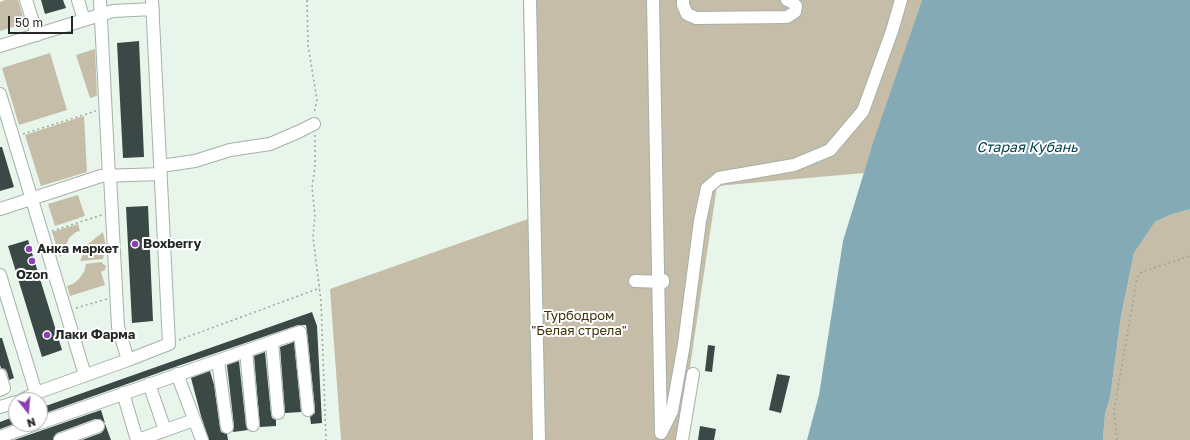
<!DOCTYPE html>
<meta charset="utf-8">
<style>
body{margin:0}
#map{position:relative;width:1190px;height:440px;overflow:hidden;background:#e8f5eb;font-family:"Golos Text",sans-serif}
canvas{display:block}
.north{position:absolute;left:8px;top:392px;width:40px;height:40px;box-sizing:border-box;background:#fff;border:1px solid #a7a9a8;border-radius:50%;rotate:163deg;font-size:11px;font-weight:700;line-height:16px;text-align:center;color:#242925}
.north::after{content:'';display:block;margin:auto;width:14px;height:18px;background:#8b40b2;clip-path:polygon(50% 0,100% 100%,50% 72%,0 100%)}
.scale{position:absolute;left:8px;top:16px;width:65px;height:18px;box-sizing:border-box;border:2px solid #242925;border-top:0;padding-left:5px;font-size:12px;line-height:14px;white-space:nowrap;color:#242925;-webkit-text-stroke:3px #fff;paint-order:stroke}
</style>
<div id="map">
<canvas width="1190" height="440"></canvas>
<div class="north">N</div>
<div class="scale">50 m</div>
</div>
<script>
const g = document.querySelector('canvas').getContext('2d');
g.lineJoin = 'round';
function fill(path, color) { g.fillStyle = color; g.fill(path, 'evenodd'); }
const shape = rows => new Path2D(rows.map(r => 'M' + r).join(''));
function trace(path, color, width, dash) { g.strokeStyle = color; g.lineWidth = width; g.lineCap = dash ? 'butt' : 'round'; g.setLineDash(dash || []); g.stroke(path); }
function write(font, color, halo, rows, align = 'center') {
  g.font = font + ' "Golos Text",sans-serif'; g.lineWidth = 4; g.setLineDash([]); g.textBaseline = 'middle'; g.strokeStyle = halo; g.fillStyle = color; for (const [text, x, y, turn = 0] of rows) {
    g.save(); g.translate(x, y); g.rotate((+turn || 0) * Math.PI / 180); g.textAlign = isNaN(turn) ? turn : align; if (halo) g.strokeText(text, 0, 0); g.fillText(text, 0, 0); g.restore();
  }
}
fill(shape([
 [5,0,18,0,25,23,0,31,0,2],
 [523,0,922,0,864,173,717,186,679,440,341,440,330,289,528,219],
 [95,49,97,96,90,98,76,55],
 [50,53,67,110,19,125,2,68],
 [84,116,87,172,41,186,25,135],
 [78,195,85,216,55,226,48,204],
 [1190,209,1190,440,1103,440,1105,414,1110,398,1121,316,1134,253,1155,222,1170,215],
 [78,224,80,231,76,232,69,238,64,251,60,257,52,232],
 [103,232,106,246,103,259,80,261,88,244],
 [101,262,106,266,105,270,101,272,105,285,70,296,67,286,73,284,79,279,84,272,86,264]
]), '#c5bda8');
fill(shape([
 [922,0,1190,0,1190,209,1170,215,1155,222,1134,253,1121,316,1110,398,1105,414,1103,440,807,440,819,395,843,241,873,143]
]), '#83aab5');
fill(shape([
 [41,0,63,0,66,8,45,14],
 [139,41,144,157,123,158,117,43],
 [0,147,2,147,14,187,0,191],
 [148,206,153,321,132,323,126,207],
 [28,240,62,350,42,357,8,246],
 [312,312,317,326,322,423,311,424,310,417,315,413,315,409,307,331,306,325,298,325,175,367,40,415,40,408],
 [0,338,2,338,14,378,9,380,7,372,5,369,1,368,0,365],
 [294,342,301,412,285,413,280,347],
 [708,345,715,346,712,372,705,371],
 [265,352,271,414,272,418,276,420,276,426,260,427,254,356],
 [239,361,246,426,248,430,233,432,234,426,227,365],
 [210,371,214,385,220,428,221,432,227,434,228,440,209,440,201,416,191,378],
 [777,374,790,376,781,413,769,410],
 [101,410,105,423,100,419,95,419,57,433,54,436,53,440,14,440],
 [16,416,16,423,0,429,0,422],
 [105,424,111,440,82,440,101,433,104,430],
 [700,426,716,429,714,440,698,440]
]), '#3a4846');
const minor = shape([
 [26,0,37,35],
 [78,0,84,20],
 [100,0,109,176],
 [530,0,539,440],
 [653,0,661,431],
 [683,0,683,5,687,14,696,18,787,17,795,12,796,6,792,2,787,0],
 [0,46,113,11,153,9],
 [0,94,85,375],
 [161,166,195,161,230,150,270,144,298,132,314,124],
 [110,176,118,327,128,360],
 [0,209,101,176,161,174],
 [0,275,36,393],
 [635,281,663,282,663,280],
 [272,342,278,413],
 [246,351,253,425],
 [218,361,227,427],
 [177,374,202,440],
 [0,375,4,388,0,390],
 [149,384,165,430],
 [123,393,137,440],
 [22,400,36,393,128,360,169,344,152,0],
 [0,407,16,402],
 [40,423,300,332,308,410],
 [661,433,672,411,684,344,700,221,707,188,719,178,794,165,830,150,863,111,892,31,901,0],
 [0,437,36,424],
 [60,440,98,426],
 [138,440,194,420],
 [682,440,693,374]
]);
trace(minor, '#a5b1a8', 14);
trace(shape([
 [307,0,308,45,317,100,314,113],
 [23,134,96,111],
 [315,135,315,167,312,187,315,216,313,237,321,301,326,440],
 [52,231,102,215],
 [76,308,107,299],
 [179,340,320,288],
 [1117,440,1114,411,1137,278,1139,274,1144,271,1190,256]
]), '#9ba59e', 1.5, [2, 3]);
trace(minor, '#fff', 12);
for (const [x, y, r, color] of [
 [135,244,4,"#8b40b2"],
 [29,249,4,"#8b40b2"],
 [32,261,4,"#8b40b2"],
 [47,335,4,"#8b40b2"]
]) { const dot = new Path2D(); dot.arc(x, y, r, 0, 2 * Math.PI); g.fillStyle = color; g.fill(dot); trace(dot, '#fff', 1.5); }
write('bold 13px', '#242925', '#fff', [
 ["Boxberry",143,244],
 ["Анка маркет",37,249],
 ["Ozon",32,275,"center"],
 ["Лаки Фарма",55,335]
], 'left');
write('13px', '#3e3106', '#fff', [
 ["Турбодром",579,316],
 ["\"Белая стрела\"",579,331]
]);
write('italic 14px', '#05424f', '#fff', [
 ["Старая Кубань",1027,148]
]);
</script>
